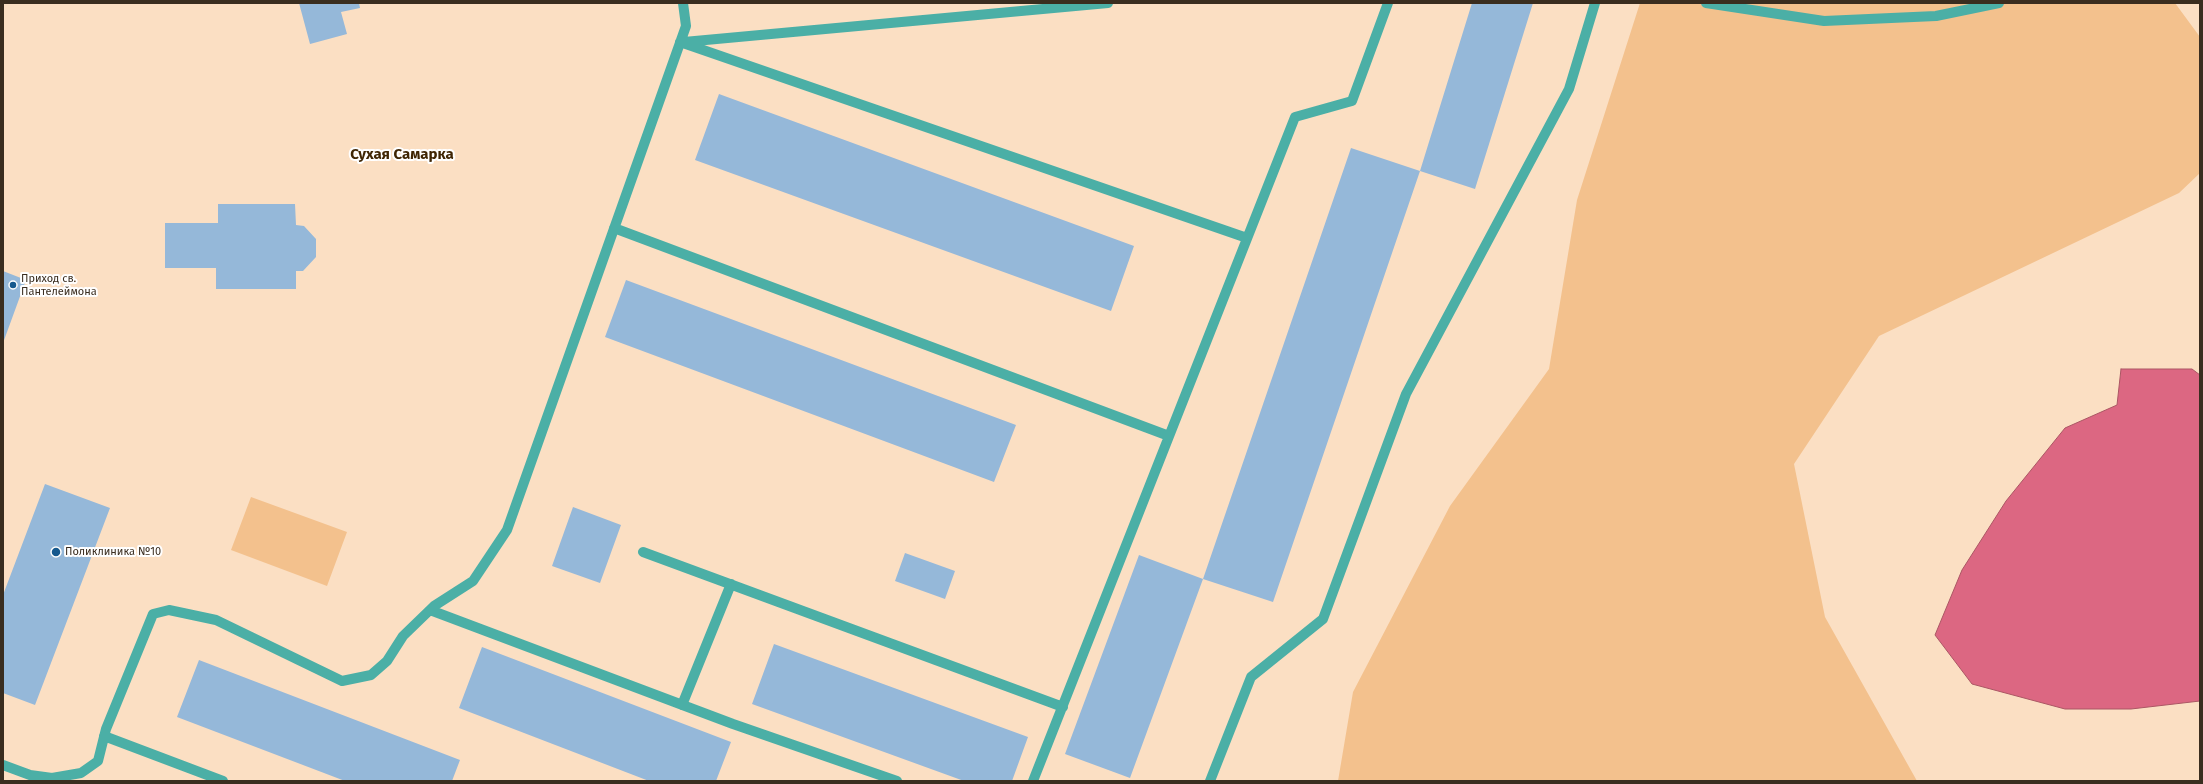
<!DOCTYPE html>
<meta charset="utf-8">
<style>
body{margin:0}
#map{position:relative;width:2203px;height:784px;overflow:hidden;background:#fbdfc3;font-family:"Fira Sans",sans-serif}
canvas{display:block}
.frame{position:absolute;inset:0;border:4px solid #3a2d1f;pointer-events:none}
</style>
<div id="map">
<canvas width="2203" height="784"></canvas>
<div class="frame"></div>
</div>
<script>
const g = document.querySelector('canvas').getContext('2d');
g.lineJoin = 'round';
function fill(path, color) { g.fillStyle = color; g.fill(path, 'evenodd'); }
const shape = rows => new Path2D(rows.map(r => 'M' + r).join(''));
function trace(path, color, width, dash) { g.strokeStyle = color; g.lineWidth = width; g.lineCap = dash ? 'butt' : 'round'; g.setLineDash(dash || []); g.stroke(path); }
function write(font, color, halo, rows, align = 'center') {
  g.font = font + ' "Fira Sans",sans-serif'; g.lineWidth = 4; g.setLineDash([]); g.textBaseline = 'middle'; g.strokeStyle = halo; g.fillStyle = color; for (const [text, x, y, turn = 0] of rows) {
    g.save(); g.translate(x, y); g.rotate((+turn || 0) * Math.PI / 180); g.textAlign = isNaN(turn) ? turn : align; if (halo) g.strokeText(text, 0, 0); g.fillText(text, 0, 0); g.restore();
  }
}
fill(shape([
 [1640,3,2175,3,2200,37,2200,173,2179,193,1879,336,1794,464,1825,617,1917,781,1338,781,1353,692,1450,506,1549,369,1577,200],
 [251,497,347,532,327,586,231,550]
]), '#f3c18d');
const water = shape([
 [2121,369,2192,369,2200,375,2200,701,2131,709,2065,709,1972,684,1935,635,1962,570,2006,501,2065,428,2117,405,2121,369]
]);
fill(water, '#dc6782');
trace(water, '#ab5664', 1);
fill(shape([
 [299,3,359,3,360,8,341,12,347,34,310,44],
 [1472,3,1533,3,1475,189,1420,171],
 [719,94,1134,246,1111,311,695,160],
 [1351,148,1420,171,1273,602,1203,579],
 [218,204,295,204,296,225,304,226,316,239,316,257,303,271,296,271,296,289,216,289,216,268,165,268,165,223,218,223],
 [3,271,26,280,3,343],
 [626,280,1016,425,994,482,605,337],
 [45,484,110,508,35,705,3,693,3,595],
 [573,507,621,525,600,583,552,566],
 [905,553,955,571,945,599,895,581],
 [1139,555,1203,579,1130,778,1065,754],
 [774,644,1028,737,1012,781,964,781,752,704],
 [482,647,731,742,716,781,649,781,459,708],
 [199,660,460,760,452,781,345,781,177,717]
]), '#95b8d9');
trace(shape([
 [1706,3,1824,21,1936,16,1999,3],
 [680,42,1247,238],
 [684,42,1108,3],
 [614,228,1169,436],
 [643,552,1063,707],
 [430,610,733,724,897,781],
 [682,705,731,584],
 [104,736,223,781],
 [3,765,30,775,52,778,81,773,98,761,106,729,153,614,169,610,216,620,342,681,371,675,387,661,403,636,434,606,473,581,507,530,686,26,683,3],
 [1033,781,1295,117,1352,101,1388,3],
 [1210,781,1251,677,1323,619,1406,394,1569,89,1595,3]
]), '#4bafa6', 10);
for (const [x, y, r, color] of [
 [13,285,4,"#16598e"],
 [56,552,5,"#16598e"]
]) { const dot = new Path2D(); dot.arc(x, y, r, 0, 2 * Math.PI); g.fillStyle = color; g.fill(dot); trace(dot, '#fff', 1.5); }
write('11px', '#3a2d1f', '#fff', [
 ["Приход св.",21,279],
 ["Пантелеймона",21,292],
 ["Поликлиника №10",65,552]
], 'left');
write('bold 15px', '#402604', '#fff', [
 ["Сухая Самарка",402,155]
]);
</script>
